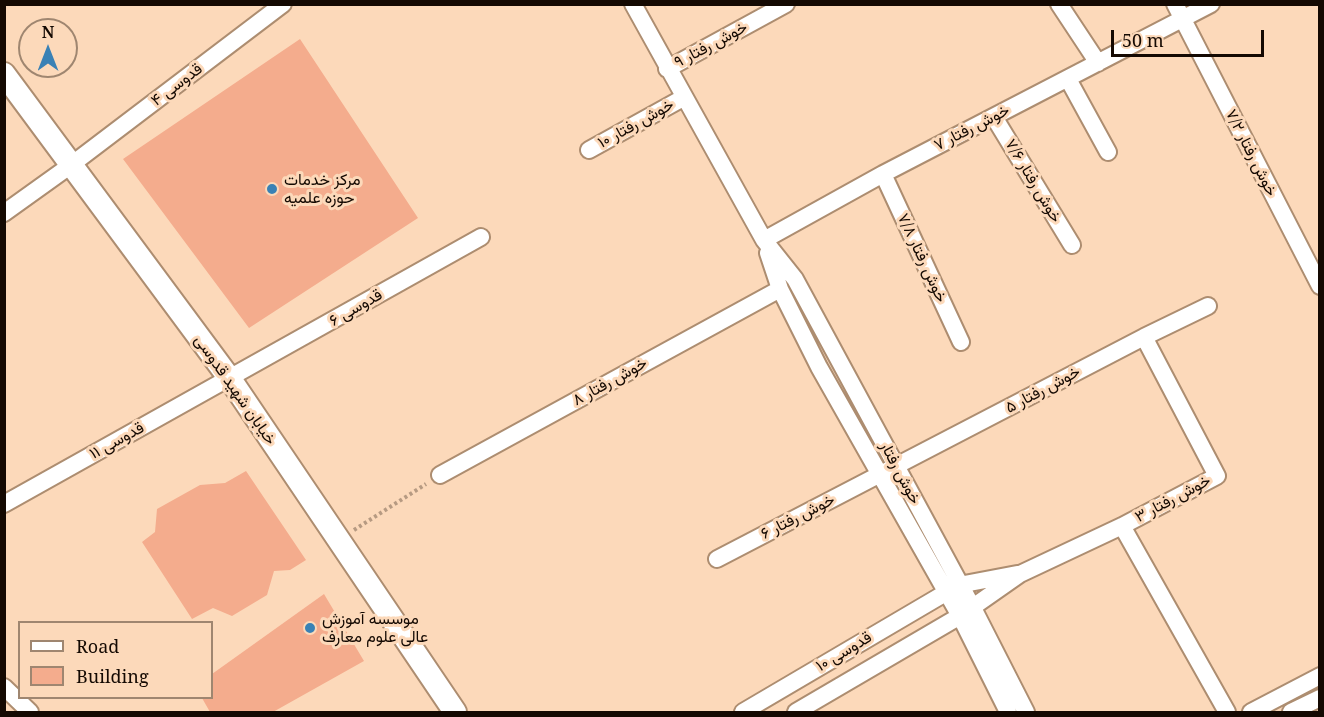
<!DOCTYPE html>
<meta charset="utf-8">
<style>
body{margin:0}
#map{position:relative;width:1324px;height:717px;overflow:hidden;background:#fcd9ba;font-family:"Noto Serif",serif}
canvas{display:block}
.frame{position:absolute;inset:0;border:6px solid #140902;pointer-events:none}
.legend{position:absolute;left:18px;top:621px;width:195px;height:78px;box-sizing:border-box;background:#fcd9ba;border:2px solid #9f8670;margin:0;padding:8px 10px;list-style:none;font-size:18px;color:#140902}
.legend li{display:flex;align-items:center;gap:12px;height:30px}
.legend b{width:30px;border:2px solid #9f8670}
.north{position:absolute;left:18px;top:18px;width:60px;height:60px;box-sizing:border-box;background:#fcd9ba;border:2px solid #9f8670;border-radius:50%;rotate:0deg;font-size:16px;font-weight:700;line-height:24px;text-align:center;color:#140902}
.north::after{content:'';display:block;margin:auto;width:21px;height:27px;background:#3a81b5;clip-path:polygon(50% 0,100% 100%,50% 72%,0 100%)}
.scale{position:absolute;left:1111px;top:30px;width:153px;height:27px;box-sizing:border-box;border:3px solid #140902;border-top:0;padding-left:8px;font-size:18px;line-height:21px;white-space:nowrap;color:#140902;-webkit-text-stroke:4px #fcd9ba;paint-order:stroke}
</style>
<div id="map">
<canvas width="1324" height="717"></canvas>
<div class="frame"></div>
<ul class="legend">
<li><b style="height:8px;background:#fff"></b>Road</li>
<li><b style="height:16px;background:#f4ac8d"></b>Building</li>
</ul>
<div class="north">N</div>
<div class="scale">50 m</div>
</div>
<script>
const g = document.querySelector('canvas').getContext('2d');
g.lineJoin = 'round';
function fill(path, color) { g.fillStyle = color; g.fill(path, 'evenodd'); }
const shape = rows => new Path2D(rows.map(r => 'M' + r).join(''));
function trace(path, color, width, dash) { g.strokeStyle = color; g.lineWidth = width; g.lineCap = dash ? 'butt' : 'round'; g.setLineDash(dash || []); g.stroke(path); }
function write(font, color, halo, rows, align = 'center') {
  g.font = font + ' "Noto Serif",Vazirmatn,serif'; g.lineWidth = 6; g.setLineDash([]); g.textBaseline = 'middle'; g.strokeStyle = halo; g.fillStyle = color; for (const [text, x, y, turn = 0] of rows) {
    g.save(); g.translate(x, y); g.rotate((+turn || 0) * Math.PI / 180); g.textAlign = isNaN(turn) ? turn : align; if (halo) g.strokeText(text, 0, 0); g.fillText(text, 0, 0); g.restore();
  }
}
fill(shape([
 [300,39,418,218,249,328,123,159],
 [246,471,306,560,290,570,274,571,267,595,232,616,213,608,192,619,142,542,155,532,157,509,200,485,225,483],
 [324,594,364,661,273,712,210,712,202,698,212,698,212,674]
]), '#f4ac8d');
const street = shape([
 [633,4,764,240,795,279,973,608,1026,712],
 [1059,4,1098,63],
 [1175,4,1320,286],
 [667,69,786,4],
 [1068,79,1108,152],
 [994,117,1072,245],
 [589,150,683,98],
 [883,174,961,342],
 [4,213,71,165,283,4],
 [764,240,883,174,1211,4],
 [768,253,780,289,819,367,960,616,1008,712],
 [440,475,780,289],
 [4,504,481,237],
 [1122,526,1227,712],
 [717,559,1144,337,1208,306],
 [4,687,30,712],
 [743,712,959,585,1017,574],
 [796,712,960,616,1020,574,1122,526,1217,476,1144,337],
 [1251,712,1320,676],
 [1291,712,1320,698]
]);
const secondary = shape([
 [4,74,230,379,455,712]
]);
trace(street, '#ad8d70', 20);
trace(secondary, '#ad8d70', 26);
trace(shape([
 [354,530,426,484]
]), '#b69a82', 4, [3, 3]);
trace(street, '#fff', 16);
trace(secondary, '#fff', 22);
for (const [x, y, r, color] of [
 [272,189,6,"#3a81b5"],
 [310,628,6,"#3a81b5"]
]) { const dot = new Path2D(); dot.arc(x, y, r, 0, 2 * Math.PI); g.fillStyle = color; g.fill(dot); trace(dot, '#fcd9ba', 2); }
write('16px', '#140902', '#fcd9ba', [
 ["خوش رفتار ۹",711,45,-28],
 ["قدوسی ۴",177,85,-37],
 ["خوش رفتار ۱۰",636,124,-29],
 ["خوش رفتار ۷",972,128,-27],
 ["خوش رفتار ۷/۲",1251,153,63],
 ["خوش رفتار ۷/۶",1033,181,59],
 ["خوش رفتار ۷/۸",922,258,65],
 ["قدوسی ۶",356,308,-30],
 ["خوش رفتار ۸",610,382,-29],
 ["خیابان شهید قدوسی",235,390,55],
 ["خوش رفتار ۵",1043,390,-28],
 ["قدوسی ۱۱",117,441,-29],
 ["خوش رفتار",900,473,62],
 ["خوش رفتار ۳",1173,499,-28],
 ["خوش رفتار ۶",798,517,-27],
 ["قدوسی ۱۰",844,652,-31]
]);
write('16px', '#140902', '#fcd9ba', [
 ["مرکز خدمات",284,180],
 ["حوزه علمیه",284,198],
 ["موسسه آموزش",322,619],
 ["عالی علوم معارف",322,637]
], 'left');
</script>
